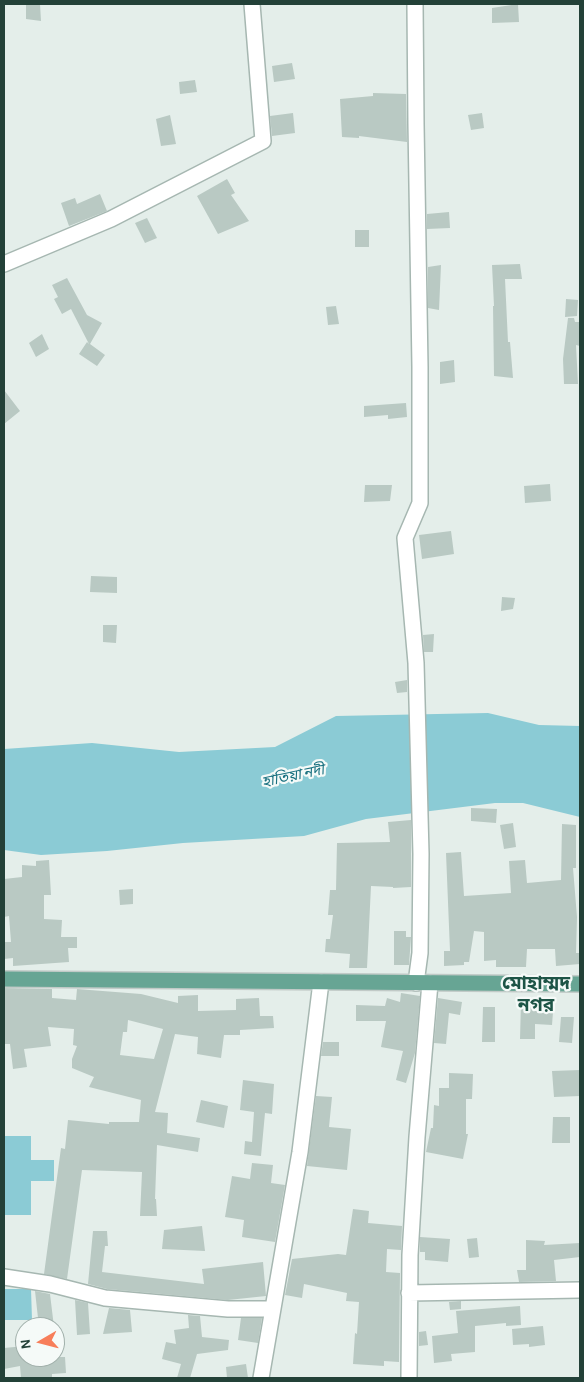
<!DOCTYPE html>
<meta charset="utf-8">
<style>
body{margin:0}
#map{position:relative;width:584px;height:1382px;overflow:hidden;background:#e4eeea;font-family:"Alegreya Sans",sans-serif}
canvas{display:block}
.frame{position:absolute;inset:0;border:5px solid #234138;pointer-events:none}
.north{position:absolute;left:15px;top:1317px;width:50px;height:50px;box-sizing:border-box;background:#f5faf8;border:1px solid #a1b0ab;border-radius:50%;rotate:262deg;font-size:14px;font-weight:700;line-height:20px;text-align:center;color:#234138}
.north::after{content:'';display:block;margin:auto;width:18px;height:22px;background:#f77e5a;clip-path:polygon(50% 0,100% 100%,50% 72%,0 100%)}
</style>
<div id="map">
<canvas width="584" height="1382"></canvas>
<div class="frame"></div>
<div class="north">N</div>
</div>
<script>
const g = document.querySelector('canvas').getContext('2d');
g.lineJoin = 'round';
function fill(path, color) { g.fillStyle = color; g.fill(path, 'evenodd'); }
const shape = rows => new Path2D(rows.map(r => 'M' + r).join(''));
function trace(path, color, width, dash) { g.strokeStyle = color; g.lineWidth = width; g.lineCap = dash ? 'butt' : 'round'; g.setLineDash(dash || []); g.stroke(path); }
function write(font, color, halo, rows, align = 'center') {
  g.font = font + ' "Alegreya Sans","Noto Sans Bengali",sans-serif'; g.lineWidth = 4.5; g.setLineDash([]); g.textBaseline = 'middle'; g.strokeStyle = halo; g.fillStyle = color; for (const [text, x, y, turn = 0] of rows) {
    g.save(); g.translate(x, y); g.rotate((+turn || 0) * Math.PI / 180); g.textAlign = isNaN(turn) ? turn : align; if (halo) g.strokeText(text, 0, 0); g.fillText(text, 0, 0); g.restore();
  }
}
fill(shape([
 [488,713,539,725,580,726,580,817,523,803,495,803,366,819,304,836,183,843,107,851,41,855,4,850,4,749,92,743,179,752,275,747,336,716],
 [4,1136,31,1136,31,1160,54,1160,54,1181,31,1181,31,1215,4,1215],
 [4,1289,31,1289,32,1320,4,1320]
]), '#8bcbd5');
fill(shape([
 [26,4,40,4,41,21,26,19],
 [518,4,519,22,492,23,492,8],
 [292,63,295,79,274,82,272,66],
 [195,80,197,92,180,94,179,82],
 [373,93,406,94,407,142,359,136,359,138,342,137,340,99,373,96],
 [293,113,295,133,272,136,270,116],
 [482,113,484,128,471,130,468,115],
 [170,115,176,144,161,146,156,119],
 [227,179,235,193,231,195,249,221,218,234,197,196],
 [100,194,107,211,69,226,61,203,75,198,77,204],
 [449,212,450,228,427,229,427,214],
 [147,218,157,238,145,243,135,223],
 [355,230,369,230,369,247,355,247],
 [520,264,522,279,505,279,508,342,510,342,513,378,494,376,493,306,494,306,492,265],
 [441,265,439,310,428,308,428,267],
 [67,278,87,315,102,323,90,344,105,355,97,366,79,354,87,342,89,344,71,309,62,314,54,299,58,297,52,285],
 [566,299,578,300,577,316,565,317],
 [336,306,339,324,328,325,326,307],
 [568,318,574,318,575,322,580,322,580,346,576,345,578,384,564,384,563,359],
 [42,334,49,349,36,357,29,343],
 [454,360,455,382,440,384,440,362],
 [4,390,20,411,4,424],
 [406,403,407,417,388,419,388,415,364,417,364,406],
 [550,484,551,501,525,503,524,486],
 [365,485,392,485,390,501,364,502],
 [451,531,454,554,422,559,419,535],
 [91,576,117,577,117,593,90,592],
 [502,597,515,598,513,609,501,611],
 [103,625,117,625,116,643,103,642],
 [434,634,433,652,424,652,423,635],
 [407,680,407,692,397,693,395,682],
 [471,808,497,809,496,823,471,821],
 [411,820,411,887,393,888,393,887,371,886,367,968,349,968,350,954,325,952,326,939,330,939,333,915,328,915,330,890,336,890,337,843,390,842,388,822],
 [513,823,516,847,504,849,500,825],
 [562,824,576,825,576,868,573,868,577,917,576,953,580,953,580,964,556,966,555,949,527,949,526,967,496,967,496,960,484,961,484,932,474,931,469,962,464,962,464,965,444,966,444,951,450,951,446,853,461,852,464,896,511,893,509,861,525,860,527,883,561,880],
 [49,860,51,895,44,895,44,919,62,920,61,937,77,937,77,948,68,948,69,962,13,966,13,958,4,959,4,942,11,942,9,916,4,917,4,879,22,877,22,865,36,866,36,861],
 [133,889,133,904,120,905,119,890],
 [394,931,406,931,406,937,411,937,409,965,394,965],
 [4,988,52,989,52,998,76,1000,77,989,141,994,178,1003,178,996,198,995,198,1011,236,1010,236,999,259,998,260,1016,273,1016,274,1028,240,1030,240,1035,224,1035,221,1058,197,1054,198,1037,175,1034,155,1112,168,1113,167,1133,200,1138,198,1152,157,1145,155,1199,156,1199,157,1216,140,1216,142,1172,82,1170,67,1279,44,1274,61,1148,65,1149,68,1120,109,1124,109,1122,139,1122,141,1100,89,1087,94,1077,72,1068,72,1059,77,1046,73,1045,74,1029,48,1027,51,1046,24,1049,27,1067,13,1069,10,1044,4,1044],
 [128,1020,163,1029,154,1059,120,1055,123,1032,127,1032],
 [401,993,420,996,415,1053,406,1083,396,1080,403,1051,381,1047,386,1021,356,1021,356,1005,385,1006,387,998,400,1002],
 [438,998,462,1002,460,1015,449,1013,446,1044,434,1043],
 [541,999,554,999,552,1025,535,1024,535,1039,520,1039,521,1002,541,1003],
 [483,1007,495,1007,495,1042,482,1042],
 [561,1017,574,1017,572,1043,559,1042],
 [323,1042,339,1042,339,1056,321,1056],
 [580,1070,580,1096,554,1097,552,1071],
 [449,1073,473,1074,472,1099,466,1099,466,1134,468,1134,463,1159,426,1152,431,1128,433,1128,434,1105,439,1106,439,1088,449,1088],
 [243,1080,274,1084,272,1114,265,1113,261,1156,244,1154,245,1141,252,1142,254,1112,240,1110],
 [316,1096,332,1097,329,1127,351,1129,347,1170,307,1166],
 [201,1100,228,1106,224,1128,196,1122],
 [553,1117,570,1117,570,1143,552,1143],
 [252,1163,273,1165,271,1183,285,1185,275,1242,242,1237,244,1220,225,1217,232,1176,250,1179],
 [353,1209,369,1211,368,1223,402,1226,401,1250,387,1249,386,1272,400,1273,399,1362,384,1361,384,1366,353,1364,355,1333,357,1334,359,1302,346,1301,347,1293,304,1284,302,1298,285,1295,292,1259,338,1254,346,1255],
 [202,1226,205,1251,162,1249,164,1230],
 [93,1231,107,1231,108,1246,105,1246,102,1272,204,1284,202,1269,263,1262,266,1296,228,1300,107,1289,88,1284],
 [420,1237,450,1239,448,1262,425,1260,425,1252,420,1252],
 [477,1238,479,1257,469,1258,467,1239],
 [526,1240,545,1241,544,1245,580,1243,580,1257,554,1260,556,1281,519,1282,517,1270,526,1270],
 [35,1291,50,1294,54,1327,39,1327],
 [75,1300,88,1303,90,1334,77,1335],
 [461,1301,461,1309,450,1310,449,1302],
 [520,1306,521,1325,506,1326,506,1323,475,1326,475,1352,451,1354,452,1361,434,1363,432,1336,458,1333,456,1311],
 [109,1308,130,1310,132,1332,103,1334],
 [188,1315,200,1316,202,1337,229,1340,228,1350,197,1354,190,1378,177,1378,181,1364,162,1359,166,1342,176,1344,174,1330,189,1328],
 [241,1318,262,1318,258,1343,238,1340],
 [543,1326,545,1345,529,1347,529,1344,513,1345,512,1329],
 [426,1331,428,1345,419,1346,419,1332],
 [25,1346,25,1357,65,1357,66,1373,52,1374,52,1378,40,1378,40,1377,21,1378,20,1366,4,1369,4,1348],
 [246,1364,248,1378,227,1378,226,1367]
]), '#b9c9c3');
const street = shape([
 [415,4,416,124,420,367,420,503,405,538,416,663,421,854,420,953,416,983],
 [4,264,111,219,263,141,252,4],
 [4,1277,50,1284,105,1298,228,1309,272,1309],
 [409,1293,580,1290],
 [261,1378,300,1152,321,982],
 [409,1378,410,1255,417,1137,430,983]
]);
const primary = shape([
 [4,979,580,984]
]);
trace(street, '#a6b7b1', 18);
trace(primary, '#c1cac7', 18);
trace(street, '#fff', 15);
trace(primary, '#67a594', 15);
write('italic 15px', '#1a7180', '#f5faf8', [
 ["হাতিয়া নদী",293,776,-12]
]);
write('bold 19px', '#1d5446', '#f5faf8', [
 ["মোহাম্মদ",536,983],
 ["নগর",536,1005]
]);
</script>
